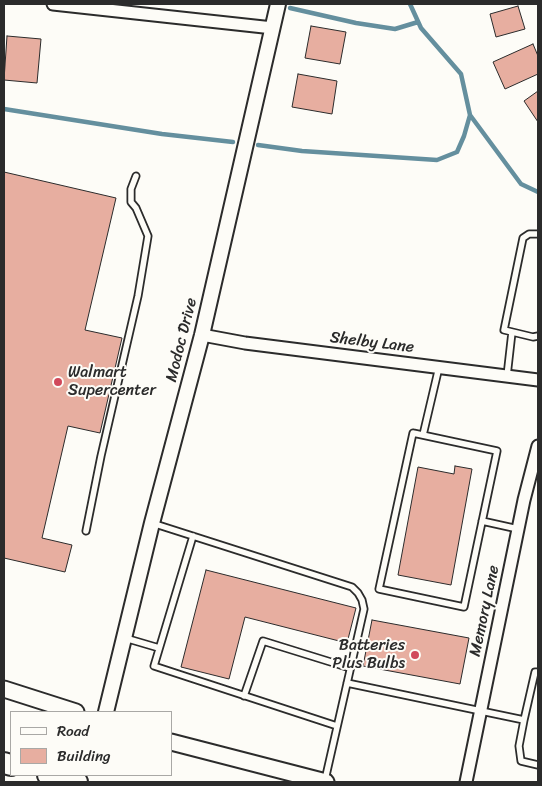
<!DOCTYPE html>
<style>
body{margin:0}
#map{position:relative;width:542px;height:786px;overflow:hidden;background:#fdfcf7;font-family:Sriracha,sans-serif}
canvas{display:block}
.frame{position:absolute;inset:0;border:5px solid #2b2b2b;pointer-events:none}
.legend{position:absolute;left:10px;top:711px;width:162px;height:65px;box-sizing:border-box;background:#fdfcf7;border:1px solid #a9a8a5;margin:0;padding:6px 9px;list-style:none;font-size:15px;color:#2b2b2b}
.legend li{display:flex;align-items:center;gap:10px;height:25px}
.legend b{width:25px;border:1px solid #a9a8a5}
</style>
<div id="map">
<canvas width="542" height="786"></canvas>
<div class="frame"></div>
<ul class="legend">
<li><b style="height:6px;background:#fdfcf7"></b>Road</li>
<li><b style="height:14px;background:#e7aea0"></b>Building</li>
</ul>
</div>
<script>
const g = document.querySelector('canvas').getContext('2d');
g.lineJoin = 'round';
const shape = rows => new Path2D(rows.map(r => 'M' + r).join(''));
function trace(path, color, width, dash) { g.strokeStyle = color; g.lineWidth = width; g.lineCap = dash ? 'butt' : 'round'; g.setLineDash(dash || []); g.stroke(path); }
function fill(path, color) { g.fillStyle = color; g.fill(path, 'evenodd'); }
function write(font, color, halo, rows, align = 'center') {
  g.font = font + ' Sriracha,sans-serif'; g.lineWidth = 4; g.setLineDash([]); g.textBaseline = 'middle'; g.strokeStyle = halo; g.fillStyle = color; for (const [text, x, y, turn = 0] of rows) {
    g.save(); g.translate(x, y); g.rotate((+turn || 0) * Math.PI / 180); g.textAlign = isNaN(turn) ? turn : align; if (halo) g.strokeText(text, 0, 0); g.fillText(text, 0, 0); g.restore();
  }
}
trace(shape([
 [410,4,421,28,461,74,470,115,521,184,538,192],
 [290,8,356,23,395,29,418,22],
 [4,109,162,134,233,142],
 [258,145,302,151,437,160,457,152,464,136,470,115]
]), '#648f9e', 4.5);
const building = shape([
 [518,6,525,29,496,37,490,14,518,6],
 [311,26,346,32,340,64,305,58,311,26],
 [7,36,41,39,37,83,4,80,7,36],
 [533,44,538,56,538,74,505,89,493,62,533,44],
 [298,74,337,81,332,114,292,107,298,74],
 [538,91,538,122,524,101,538,91],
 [4,172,116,198,85,330,122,338,100,433,68,426,42,538,72,545,65,572,4,558,4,172],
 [455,466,472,469,451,585,398,575,418,467,454,474,455,466],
 [206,570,356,608,347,643,245,617,229,679,181,667,206,570],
 [372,620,469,638,460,684,363,666,372,620]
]);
fill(building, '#e7aea0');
trace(building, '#2b2b2b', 1);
const service = shape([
 [538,234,529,234,523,238,504,330,533,337,538,336],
 [507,376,512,332],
 [413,433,497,451,464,607,379,589,413,433],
 [423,435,439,367],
 [482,521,518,529],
 [152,523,352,587,358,593,362,600,364,609,325,780],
 [86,531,101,456,138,296,148,236,136,208,131,202,131,189,136,176],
 [193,536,154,666,337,726],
 [125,638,159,648],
 [347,683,524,720,519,746,521,761,538,765],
 [244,696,263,641,350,668],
 [524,720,535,672,538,672]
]);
const minor = shape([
 [53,4,273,28],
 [202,335,245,343,538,380],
 [466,782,524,500,538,446]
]);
const tertiary = shape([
 [106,712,152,523,202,335,278,4]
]);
const secondary = shape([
 [4,689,76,712],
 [171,742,326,782]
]);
const motorway = shape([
 [4,763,11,765],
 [48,775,77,782]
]);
trace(service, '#2b2b2b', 9);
trace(minor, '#2b2b2b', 15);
trace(tertiary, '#2b2b2b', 18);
trace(secondary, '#2b2b2b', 19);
trace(motorway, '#2b2b2b', 24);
trace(service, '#fdfcf7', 5.5);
trace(minor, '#fdfcf7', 11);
trace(tertiary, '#fdfcf7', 14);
trace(secondary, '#fdfcf7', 15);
trace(motorway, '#fdfcf7', 20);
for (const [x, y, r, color] of [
 [58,382,5,"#d1495b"],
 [415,655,5,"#d1495b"]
]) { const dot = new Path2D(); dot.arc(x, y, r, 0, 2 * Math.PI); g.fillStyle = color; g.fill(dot); trace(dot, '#fdfcf7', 2); }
write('16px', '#2b2b2b', '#fdfcf7', [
 ["Modoc Drive",182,340,-76],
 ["Shelby Lane",372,343,7],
 ["Memory Lane",485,611,-78]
]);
write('16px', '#2b2b2b', '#fdfcf7', [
 ["Walmart",68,373],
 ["Supercenter",68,391],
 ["Batteries",405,646,"right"],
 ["Plus Bulbs",405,664,"right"]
], 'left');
</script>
